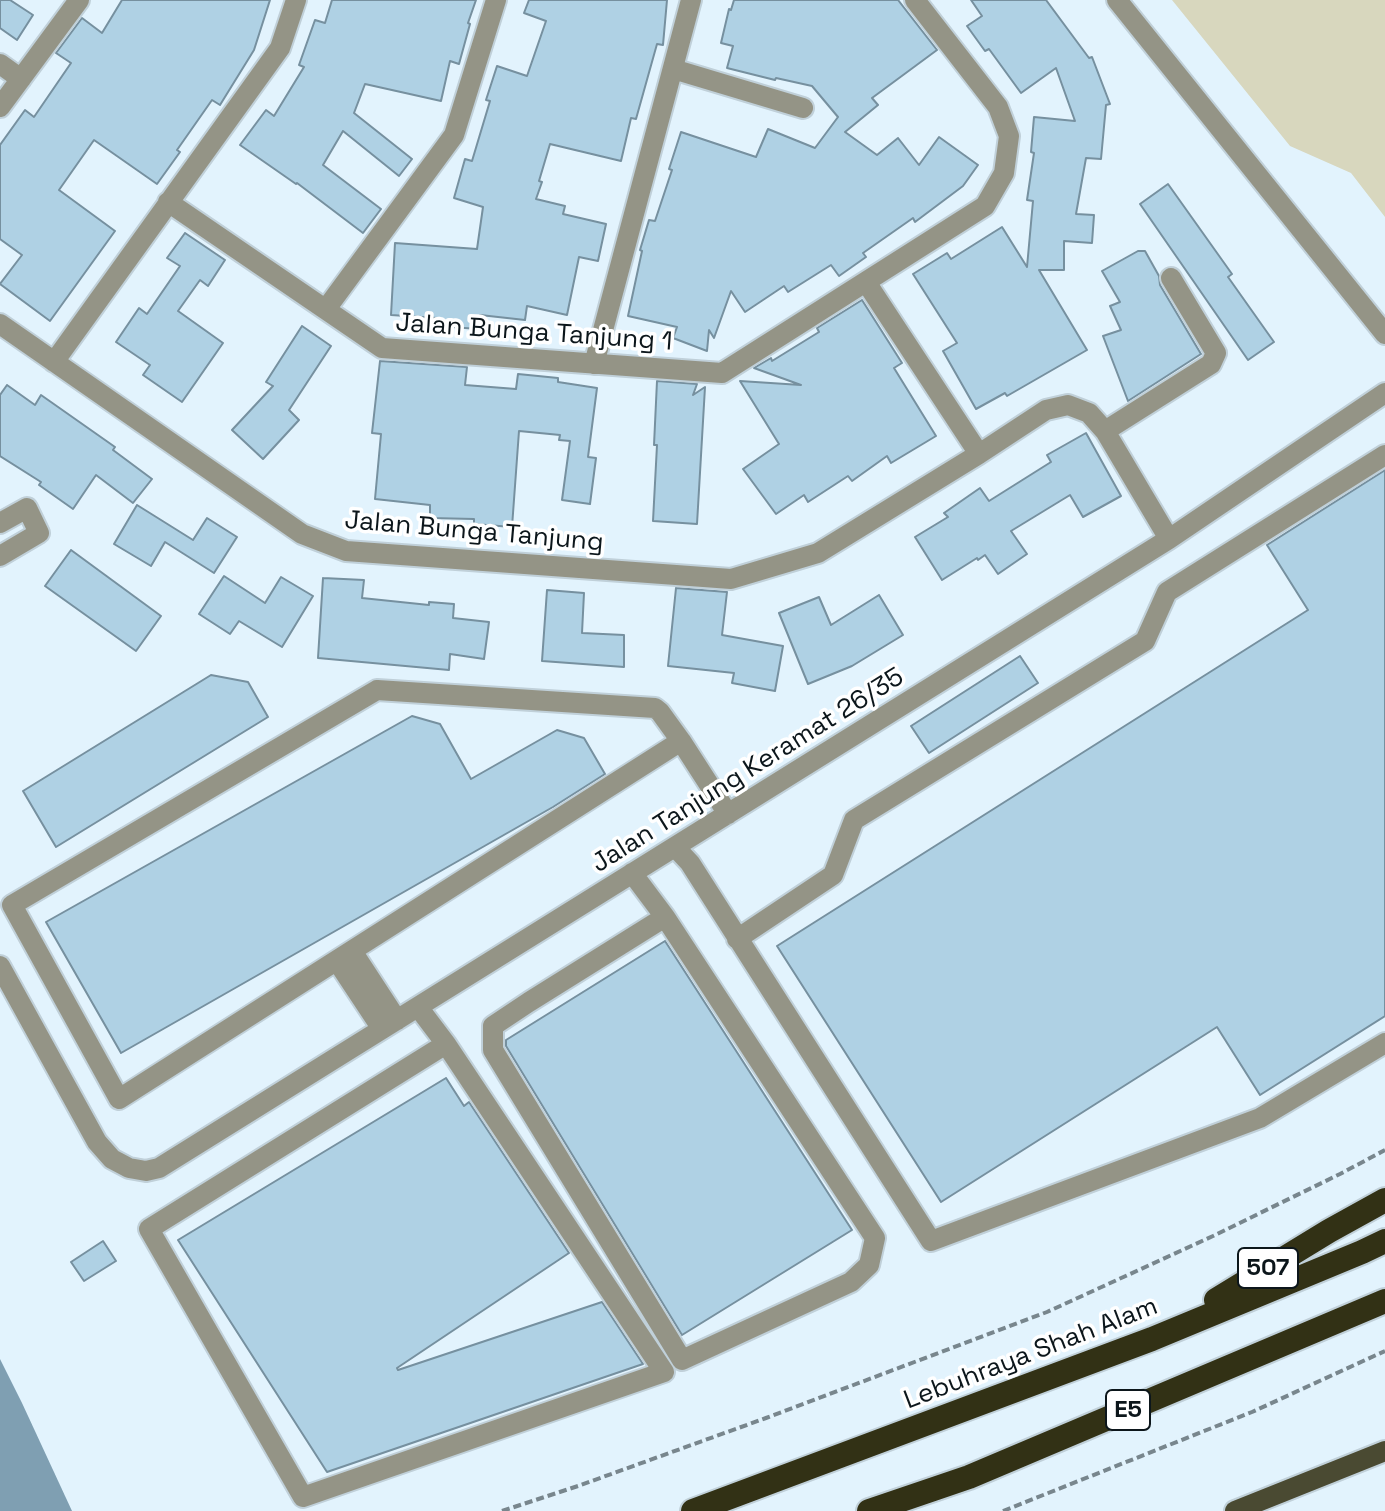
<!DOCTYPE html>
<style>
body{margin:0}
canvas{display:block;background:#e2f3fd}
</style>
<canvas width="1385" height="1511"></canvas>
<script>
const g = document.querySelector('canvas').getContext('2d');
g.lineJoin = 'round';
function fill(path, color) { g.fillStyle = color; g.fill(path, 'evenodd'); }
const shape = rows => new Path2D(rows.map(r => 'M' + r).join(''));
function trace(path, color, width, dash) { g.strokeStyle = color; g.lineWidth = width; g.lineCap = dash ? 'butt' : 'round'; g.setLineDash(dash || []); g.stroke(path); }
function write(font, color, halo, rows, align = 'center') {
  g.font = font + ' "Space Grotesk",sans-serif'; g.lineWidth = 7; g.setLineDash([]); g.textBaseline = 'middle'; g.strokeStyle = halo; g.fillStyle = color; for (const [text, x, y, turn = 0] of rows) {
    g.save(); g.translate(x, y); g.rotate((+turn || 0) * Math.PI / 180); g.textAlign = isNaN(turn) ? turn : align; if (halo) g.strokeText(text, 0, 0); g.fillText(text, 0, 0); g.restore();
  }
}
fill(shape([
 [1172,0,1385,0,1385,217,1351,173,1290,146]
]), '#d8d7be');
fill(shape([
 [0,1359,22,1403,72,1511,0,1511]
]), '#7f9fb2');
const building = shape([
 [0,0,10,0,33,15,17,40,0,28,0,0],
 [122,0,270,0,254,50,220,105,212,100,177,150,180,152,157,184,94,140,59,190,115,231,50,321,0,284,22,255,0,239,0,145,25,110,34,117,71,63,56,53,82,18,102,33,122,0],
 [332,0,476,0,468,23,470,24,459,64,450,61,441,101,365,84,354,113,412,159,399,176,343,131,323,165,381,209,363,233,297,183,296,184,240,145,266,110,274,116,304,67,299,65,315,20,325,23,332,0],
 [529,0,667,0,663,45,657,44,636,119,631,118,621,161,550,144,539,181,542,182,536,199,565,206,563,214,606,224,598,261,579,257,567,315,527,306,525,320,480,315,479,329,436,326,437,318,391,315,395,243,477,249,483,207,454,198,465,159,472,161,490,101,486,100,497,66,527,76,546,21,524,13,529,0],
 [734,0,898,0,937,50,872,98,878,105,845,132,877,155,898,138,919,165,939,137,978,165,963,186,915,222,913,218,863,253,866,257,839,276,831,265,788,292,784,286,745,312,731,291,714,338,709,330,707,351,673,338,677,327,628,316,642,251,640,250,649,220,655,221,672,170,669,169,681,132,756,157,768,129,815,148,838,117,812,86,776,78,775,80,727,68,733,46,721,43,729,9,731,10,734,0],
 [971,0,1046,0,1089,58,1092,57,1110,104,1106,105,1101,159,1086,158,1076,214,1094,215,1092,243,1064,241,1064,270,1039,270,1087,350,1007,396,1005,393,976,409,943,351,957,343,913,274,947,253,951,259,1002,227,1027,267,1033,201,1027,200,1034,153,1031,152,1034,117,1075,121,1056,68,1021,93,989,49,985,51,967,26,982,16,971,0],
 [1168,184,1232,274,1228,277,1274,342,1248,360,1140,204,1168,184],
 [185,233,225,260,208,286,200,280,178,311,223,343,182,402,143,375,150,365,116,342,139,308,147,314,180,266,167,258,185,233],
 [1138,251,1145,251,1159,276,1160,285,1201,354,1128,401,1103,336,1121,330,1110,306,1120,302,1102,271,1138,251],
 [862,300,902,363,894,368,936,436,891,463,887,456,852,481,848,476,808,502,804,495,776,514,743,469,779,444,740,381,801,385,754,368,771,358,772,361,819,332,817,328,862,300],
 [302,326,331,346,289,410,299,420,263,459,232,430,273,386,266,382,302,326],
 [380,361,467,367,465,385,516,389,518,374,558,378,558,382,597,388,588,457,596,458,590,504,562,500,570,441,559,440,560,435,519,431,512,527,474,524,474,519,430,518,430,505,375,499,381,434,372,433,380,361],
 [657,381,697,384,693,395,705,387,697,524,653,521,657,445,654,445,657,381],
 [7,385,35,405,41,395,115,447,113,450,152,479,133,503,96,475,73,509,39,485,41,482,0,456,0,395,7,385],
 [1086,433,1121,496,1083,517,1070,495,1011,531,1027,554,998,574,985,555,978,560,977,558,942,580,915,537,948,517,944,513,980,488,989,501,1051,462,1047,455,1086,433],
 [1385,470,1385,1016,1260,1095,1217,1027,941,1202,777,946,1308,610,1267,545,1385,470],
 [137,505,193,540,207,518,237,537,214,573,165,542,151,566,114,544,137,505],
 [71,550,161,616,136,651,45,586,71,550],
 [224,576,265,603,281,577,313,596,282,647,239,621,230,634,199,614,224,576],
 [323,578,364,580,362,598,429,605,429,602,454,604,453,618,489,622,484,659,450,654,449,670,318,658,323,578],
 [676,588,727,592,722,635,783,646,775,691,732,683,734,673,668,666,676,588],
 [547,590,584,593,582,633,624,635,624,667,542,661,547,590],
 [879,595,903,635,852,666,808,684,779,613,819,597,831,625,879,595],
 [1020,656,1038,683,929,753,911,726,1020,656],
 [211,675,248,682,268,717,56,847,23,791,211,675],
 [412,716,440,724,471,779,557,730,584,738,605,774,553,807,121,1053,46,922,412,716],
 [665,941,852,1230,682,1335,506,1046,506,1040,665,941],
 [446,1078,464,1106,469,1102,569,1253,397,1368,398,1370,602,1302,643,1364,327,1472,178,1240,446,1078],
 [103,1241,116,1261,84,1281,71,1262,103,1241]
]);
fill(building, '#afd1e4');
trace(building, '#76909f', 2);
const minor = shape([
 [1117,0,1385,334],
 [0,64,21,79],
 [673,69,803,108],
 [0,107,79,0],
 [168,202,382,348,722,373,985,206,1004,173,1009,136,998,107,915,0],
 [866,282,979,454],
 [326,309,454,135,496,0],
 [0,324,302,534,346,551,731,579,818,553,979,454,1046,410,1068,405,1089,413,1105,431,1169,539],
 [54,362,280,48,296,0],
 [594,364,691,0],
 [1105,431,1211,364,1216,353,1171,278],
 [0,523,27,508,39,533,0,556],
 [377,690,655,708,660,712,681,741,119,1099,12,905,377,690],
 [681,741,728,814],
 [675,847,690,863,931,1241,1260,1118,1385,1043],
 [632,873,665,917],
 [665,917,875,1238,869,1265,851,1282,682,1360,493,1050,493,1026,529,1002,665,917],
 [737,939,833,875,854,820,1145,641,1167,592,1385,455],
 [352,951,397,1020],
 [337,961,382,1029],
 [0,966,97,1142,112,1159,129,1168,146,1171,159,1168,1169,539,1385,393],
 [418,1007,446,1044],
 [446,1044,664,1372,303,1497,149,1229,446,1044]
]);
const major = shape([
 [1235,1511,1385,1451]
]);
const highway = shape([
 [1216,1300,1329,1231,1385,1200],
 [693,1511,1152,1339,1362,1252,1385,1241],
 [869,1511,969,1477,1385,1301]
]);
trace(minor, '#c0d0d9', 24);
trace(major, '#c0d0d9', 24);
trace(highway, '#c0d0d9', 28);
trace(shape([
 [502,1511,578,1486,766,1418,1047,1312,1213,1236,1340,1174,1385,1150],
 [1003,1511,1252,1412,1385,1351]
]), '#78868d', 4, [8, 4]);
trace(minor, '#949486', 20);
trace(major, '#4a4a32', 20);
trace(highway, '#323115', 24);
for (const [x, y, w] of [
 [1268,1268,60],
 [1128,1410,44]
]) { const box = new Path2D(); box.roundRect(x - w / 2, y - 20, w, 40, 6); g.fillStyle = '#fff'; g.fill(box); trace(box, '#0c161b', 2); }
write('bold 24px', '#0c161b', null, [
 ["507",1268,1268],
 ["E5",1128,1410]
]);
write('26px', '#0c161b', '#fff', [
 ["Jalan Bunga Tanjung 1",534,333,4],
 ["Jalan Bunga Tanjung",474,532,5],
 ["Jalan Tanjung Keramat 26/35",748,771,-32],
 ["Lebuhraya Shah Alam",1031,1354,-21]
]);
</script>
